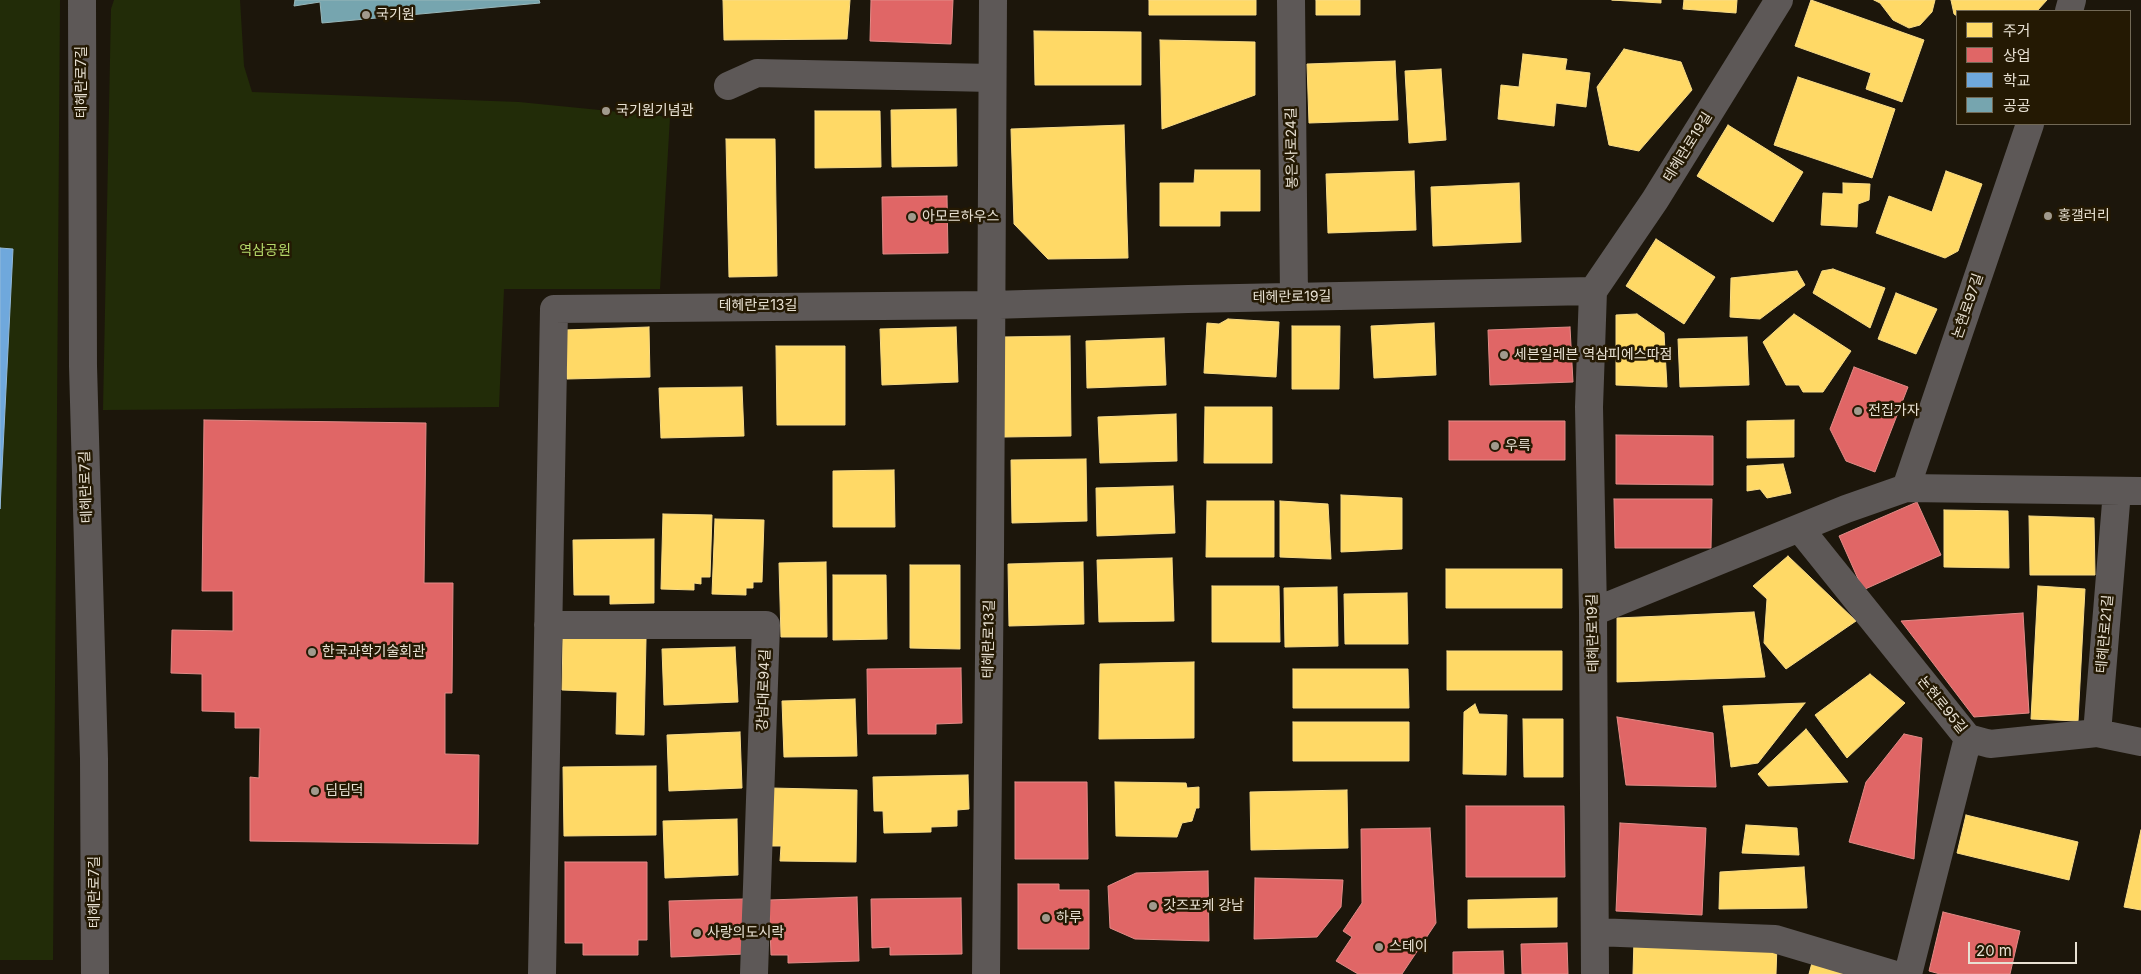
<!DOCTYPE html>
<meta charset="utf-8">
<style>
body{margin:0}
#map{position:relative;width:2141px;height:974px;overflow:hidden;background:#1c160b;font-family:Inter,"Noto Sans KR",sans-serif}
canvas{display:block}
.legend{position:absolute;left:1956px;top:10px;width:175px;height:115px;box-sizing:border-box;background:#241903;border:1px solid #726956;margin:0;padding:6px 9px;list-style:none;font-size:15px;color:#e8e1d3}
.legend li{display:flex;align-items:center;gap:10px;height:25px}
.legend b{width:25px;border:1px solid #726956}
.scale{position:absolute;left:1968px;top:942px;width:109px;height:22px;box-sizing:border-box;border:2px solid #e8e1d3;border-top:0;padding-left:6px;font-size:15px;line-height:18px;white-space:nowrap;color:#e8e1d3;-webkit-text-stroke:4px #241903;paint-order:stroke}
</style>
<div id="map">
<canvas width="2141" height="974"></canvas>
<ul class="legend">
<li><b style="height:14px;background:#ffd966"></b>주거</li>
<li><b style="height:14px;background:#e06666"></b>상업</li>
<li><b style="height:14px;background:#6fa8dc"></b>학교</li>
<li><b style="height:14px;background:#76a5af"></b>공공</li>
</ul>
<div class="scale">20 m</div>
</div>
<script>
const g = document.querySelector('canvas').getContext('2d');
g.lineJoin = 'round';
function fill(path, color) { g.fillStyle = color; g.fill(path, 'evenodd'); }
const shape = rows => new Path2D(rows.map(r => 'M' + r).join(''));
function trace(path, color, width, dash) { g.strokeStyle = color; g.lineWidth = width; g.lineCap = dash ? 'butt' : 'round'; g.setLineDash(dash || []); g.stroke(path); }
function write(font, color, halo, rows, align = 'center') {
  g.font = font + ' Inter,"Noto Sans KR",sans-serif'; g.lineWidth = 5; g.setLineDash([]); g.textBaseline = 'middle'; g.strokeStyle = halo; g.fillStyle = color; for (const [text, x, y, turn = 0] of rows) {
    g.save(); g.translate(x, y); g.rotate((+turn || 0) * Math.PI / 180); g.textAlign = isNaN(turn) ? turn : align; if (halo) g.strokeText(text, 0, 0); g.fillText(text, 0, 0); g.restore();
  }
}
fill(shape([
 [0,0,60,0,53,960,0,960],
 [114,0,240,0,244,66,252,92,519,102,670,117,660,289,504,289,499,407,103,410,111,9]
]), '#222c08');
const homes = shape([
 [723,0,850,0,847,39,724,40,723,0],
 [1149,0,1256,0,1256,15,1149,15,1149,0],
 [1316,0,1360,0,1360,15,1316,15,1316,0],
 [1612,0,1661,0,1661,3,1612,0],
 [1684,0,1737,0,1736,13,1683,9,1684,0],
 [1811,0,1924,40,1902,102,1866,89,1871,73,1795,46,1811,0],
 [1874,0,1935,0,1932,12,1920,25,1909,28,1893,20,1880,3,1874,0],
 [1951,0,2047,0,2037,11,1957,11,1957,16,1954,14,1951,0],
 [1034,31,1141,32,1141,85,1035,85,1034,31],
 [1160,40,1255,42,1255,95,1162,129,1160,40],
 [1624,49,1681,62,1692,90,1639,151,1609,145,1597,87,1624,49],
 [1523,54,1567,59,1565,70,1590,73,1586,107,1556,103,1554,126,1498,119,1501,85,1519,87,1523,54],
 [1395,61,1398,120,1309,123,1307,64,1395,61],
 [1441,69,1446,140,1409,143,1405,71,1441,69],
 [1798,77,1895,109,1872,178,1774,145,1798,77],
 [956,109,957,166,892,167,891,110,956,109],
 [815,111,880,111,881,167,815,168,815,111],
 [1124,125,1128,258,1048,259,1014,224,1011,129,1124,125],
 [1728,125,1803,172,1773,222,1697,176,1728,125],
 [726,139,775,139,777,276,729,277,726,139],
 [1195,170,1260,170,1260,211,1220,211,1220,226,1160,226,1160,183,1194,183,1195,170],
 [1414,171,1416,230,1328,233,1326,174,1414,171],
 [1946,171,1982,184,1958,251,1945,258,1876,233,1889,196,1932,212,1946,171],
 [1519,183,1521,242,1433,246,1431,187,1519,183],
 [1843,183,1870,184,1869,200,1858,204,1857,227,1821,225,1823,193,1843,194,1843,183],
 [1656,239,1715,277,1684,324,1626,286,1656,239],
 [1833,269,1885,288,1870,328,1813,293,1822,271,1833,269],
 [1797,271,1805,285,1760,319,1730,317,1731,278,1797,271],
 [1896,293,1937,309,1916,354,1878,339,1896,293],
 [1637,314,1664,333,1667,387,1616,385,1616,315,1637,314],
 [1794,314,1851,351,1823,392,1803,392,1799,385,1786,385,1763,342,1794,314],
 [1228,319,1279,322,1276,377,1204,373,1207,323,1219,324,1228,319],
 [1434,323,1436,375,1374,378,1371,326,1434,323],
 [1292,326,1340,326,1339,389,1292,389,1292,326],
 [649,327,650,377,567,379,565,330,649,327],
 [956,327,958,382,882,385,880,329,956,327],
 [1070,336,1071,436,1004,437,1002,337,1070,336],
 [1747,337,1749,385,1680,387,1678,339,1747,337],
 [1164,338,1166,385,1087,388,1086,341,1164,338],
 [776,346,845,346,845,425,777,425,776,346],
 [742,387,744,436,661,438,659,388,742,387],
 [1205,407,1272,407,1272,463,1204,463,1205,407],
 [1176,414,1177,461,1100,463,1098,417,1176,414],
 [1794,420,1794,457,1747,458,1747,421,1794,420],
 [1086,459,1087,521,1012,523,1011,460,1086,459],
 [1783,464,1791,493,1767,498,1760,489,1747,491,1747,466,1783,464],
 [894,470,895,527,833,527,833,471,894,470],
 [1173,486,1175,533,1097,536,1096,488,1173,486],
 [1341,495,1402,498,1402,549,1341,552,1341,495],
 [1207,501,1274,501,1274,557,1206,557,1207,501],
 [1280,501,1328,504,1331,559,1280,557,1280,501],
 [1944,510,2008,511,2009,568,1944,567,1944,510],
 [663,514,712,515,710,577,701,577,701,584,694,583,694,590,661,589,663,514],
 [2029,516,2094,518,2095,575,2030,575,2029,516],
 [715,519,764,520,762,582,753,582,753,588,746,588,746,595,712,594,715,519],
 [654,539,654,603,610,604,610,595,574,595,573,540,654,539],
 [1788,556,1856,621,1786,669,1764,643,1767,599,1753,586,1788,556],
 [1172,558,1174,621,1099,622,1097,560,1172,558],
 [826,562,827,637,781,637,779,563,826,562],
 [1083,562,1084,624,1009,626,1008,564,1083,562],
 [910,565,960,565,960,649,910,648,910,565],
 [1446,569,1562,569,1562,608,1446,608,1446,569],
 [833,575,886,575,887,639,833,640,833,575],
 [1212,586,1279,586,1280,642,1212,642,1212,586],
 [2038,586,2085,589,2078,721,2031,719,2038,586],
 [1337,587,1338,646,1285,647,1284,588,1337,587],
 [1407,593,1408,644,1345,644,1344,594,1407,593],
 [1754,612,1765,677,1617,682,1617,618,1754,612],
 [563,637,646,639,644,735,616,734,617,692,562,690,563,637],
 [735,647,738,702,664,705,662,649,735,647],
 [1447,651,1562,651,1562,690,1447,690,1447,651],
 [1194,662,1194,738,1099,739,1100,664,1194,662],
 [1293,669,1408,669,1409,708,1293,708,1293,669],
 [1870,674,1905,703,1847,758,1815,715,1870,674],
 [855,699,857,756,784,757,782,701,855,699],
 [1805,703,1758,763,1731,767,1723,706,1805,703],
 [1475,704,1479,714,1507,715,1506,775,1463,774,1464,712,1475,704],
 [1523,719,1563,719,1563,777,1524,777,1523,719],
 [1293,722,1409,722,1409,761,1293,761,1293,722],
 [1806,729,1848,782,1768,786,1758,774,1806,729],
 [740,732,742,788,669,791,667,735,740,732],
 [656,766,656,835,564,836,563,767,656,766],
 [968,775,969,809,957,810,957,826,931,827,931,832,884,833,883,811,874,811,873,777,968,775],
 [1115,782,1186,783,1187,788,1199,787,1199,808,1196,808,1192,821,1182,823,1177,837,1116,836,1115,782],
 [771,788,857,790,856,862,780,861,781,846,770,846,771,788],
 [1347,790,1348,848,1251,850,1250,792,1347,790],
 [1966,815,2078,842,2069,880,1957,853,1966,815],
 [737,819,738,875,665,878,663,821,737,819],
 [1746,825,1797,828,1799,855,1742,853,1746,825],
 [2141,830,2141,910,2124,907,2141,830],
 [1804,867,1807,908,1719,909,1720,872,1804,867],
 [1557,898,1557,927,1468,928,1468,900,1557,898],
 [1634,940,1777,944,1776,974,1633,974,1634,940],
 [1813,959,1865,974,1809,974,1813,959]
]);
fill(homes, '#ffd966');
trace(homes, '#f8db87', 1);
const shops = shape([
 [871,0,953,0,951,44,870,41,871,0],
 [947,196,948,253,883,254,882,197,947,196],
 [1570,327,1573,382,1490,385,1488,330,1570,327],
 [1854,367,1908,387,1875,472,1846,461,1830,429,1854,367],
 [204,420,426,423,424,583,453,583,452,693,445,693,445,754,479,755,478,844,250,841,250,777,259,778,260,728,235,728,235,712,202,711,202,674,171,673,172,630,233,631,233,591,202,591,204,420],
 [1449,421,1565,421,1565,460,1449,460,1449,421],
 [1616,435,1713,436,1713,485,1616,484,1616,435],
 [1614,499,1712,499,1711,548,1615,548,1614,499],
 [1917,502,1941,555,1863,590,1839,536,1917,502],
 [2023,613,2029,713,1974,717,1901,621,2023,613],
 [961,668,962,723,936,724,936,734,868,734,867,669,961,668],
 [1617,717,1713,733,1716,787,1626,785,1617,717],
 [1904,734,1922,738,1914,859,1849,842,1866,782,1904,734],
 [1015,782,1087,782,1088,859,1015,859,1015,782],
 [1466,806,1564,806,1565,877,1466,877,1466,806],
 [1620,823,1706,828,1702,915,1616,911,1620,823],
 [1430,828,1436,923,1402,974,1358,974,1336,961,1352,937,1343,931,1362,903,1361,829,1430,828],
 [565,862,647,862,647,940,638,940,638,955,583,955,583,943,565,943,565,862],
 [1208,871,1209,941,1135,939,1110,928,1108,886,1136,873,1208,871],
 [1255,878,1343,880,1341,907,1317,937,1254,939,1255,878],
 [1018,884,1059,884,1059,890,1089,890,1089,949,1018,949,1018,884],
 [857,897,859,961,788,963,788,955,771,955,769,900,857,897],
 [961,898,962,954,890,955,890,947,872,948,871,899,961,898],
 [743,899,745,954,671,957,669,901,743,899],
 [1943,912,2020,931,2010,974,1940,974,1929,971,1943,912],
 [1567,943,1568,974,1522,974,1521,944,1567,943],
 [1503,951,1504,974,1453,974,1453,952,1503,951]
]);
fill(shops, '#e06666');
trace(shops, '#e28b87', 1);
const schools = shape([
 [0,248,13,249,0,509,0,248]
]);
fill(schools, '#6fa8dc');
trace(schools, '#93b9d9', 1);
const public = shape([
 [295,0,539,0,540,3,322,23,320,2,294,6,295,0]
]);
fill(public, '#76a5af');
trace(public, '#98b7ba', 1);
trace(shape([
 [82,0,83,366,94,759,95,974],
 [1291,0,1294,297],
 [2069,11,2072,0],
 [728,86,757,73,992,78],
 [1906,488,2030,124],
 [1800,529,1968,738],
 [1593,612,1846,509,1906,488,2141,491],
 [548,625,766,625,754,974],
 [2097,733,2117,491],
 [1968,738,1990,744,2097,733,2141,742],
 [1595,932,1775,939,1892,974],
 [542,974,554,309,992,305,1188,299,1593,291],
 [986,974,990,552,993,0],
 [1595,974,1593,612,1589,407,1593,291,1655,200,1779,0],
 [1908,974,1968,738]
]), '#5d5857', 28);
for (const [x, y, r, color] of [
 [366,15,5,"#a19a8d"],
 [606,111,5,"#a19a8d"],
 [2048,216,5,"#a19a8d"],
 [912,217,5,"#a19a8d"],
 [1504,355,5,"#a19a8d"],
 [1858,411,5,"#a19a8d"],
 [1495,446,5,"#a19a8d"],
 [312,652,5,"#a19a8d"],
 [315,791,5,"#a19a8d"],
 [1153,906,5,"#a19a8d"],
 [1046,918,5,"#a19a8d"],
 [697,933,5,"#a19a8d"],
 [1379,947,5,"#a19a8d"]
]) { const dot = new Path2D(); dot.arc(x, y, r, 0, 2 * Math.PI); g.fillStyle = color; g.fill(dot); trace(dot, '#241903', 2); }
write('14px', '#e8e1d3', '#241903', [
 ["국기원",376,15],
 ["국기원기념관",616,111],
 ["홍갤러리",2058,216],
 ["아모르하우스",922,217],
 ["세븐일레븐 역삼피에스따점",1514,355],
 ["전집가자",1868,411],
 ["우륵",1505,446],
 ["한국과학기술회관",322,652],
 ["딤딤덕",325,791],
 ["갓즈포케 강남",1163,906],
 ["하루",1056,918],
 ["사랑의도시락",707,933],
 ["스테이",1389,947]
], 'left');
write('14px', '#e8e1d3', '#241903', [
 ["테헤란로7길",82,82,-90],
 ["테헤란로19길",1688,147,-58],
 ["봉은사로24길",1292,148,-91],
 ["테헤란로19길",1292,297,-1],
 ["테헤란로13길",758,306],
 ["논현로97길",1968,306,-71],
 ["테헤란로7길",86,487,-92],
 ["테헤란로19길",1593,633,-91],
 ["테헤란로21길",2105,634,-85],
 ["테헤란로13길",989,639,-89],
 ["강남대로94길",764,690,-88],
 ["논현로95길",1942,705,51],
 ["테헤란로7길",95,892,-90]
]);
write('14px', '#b3d769', '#241903', [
 ["역삼공원",265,251]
]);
</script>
